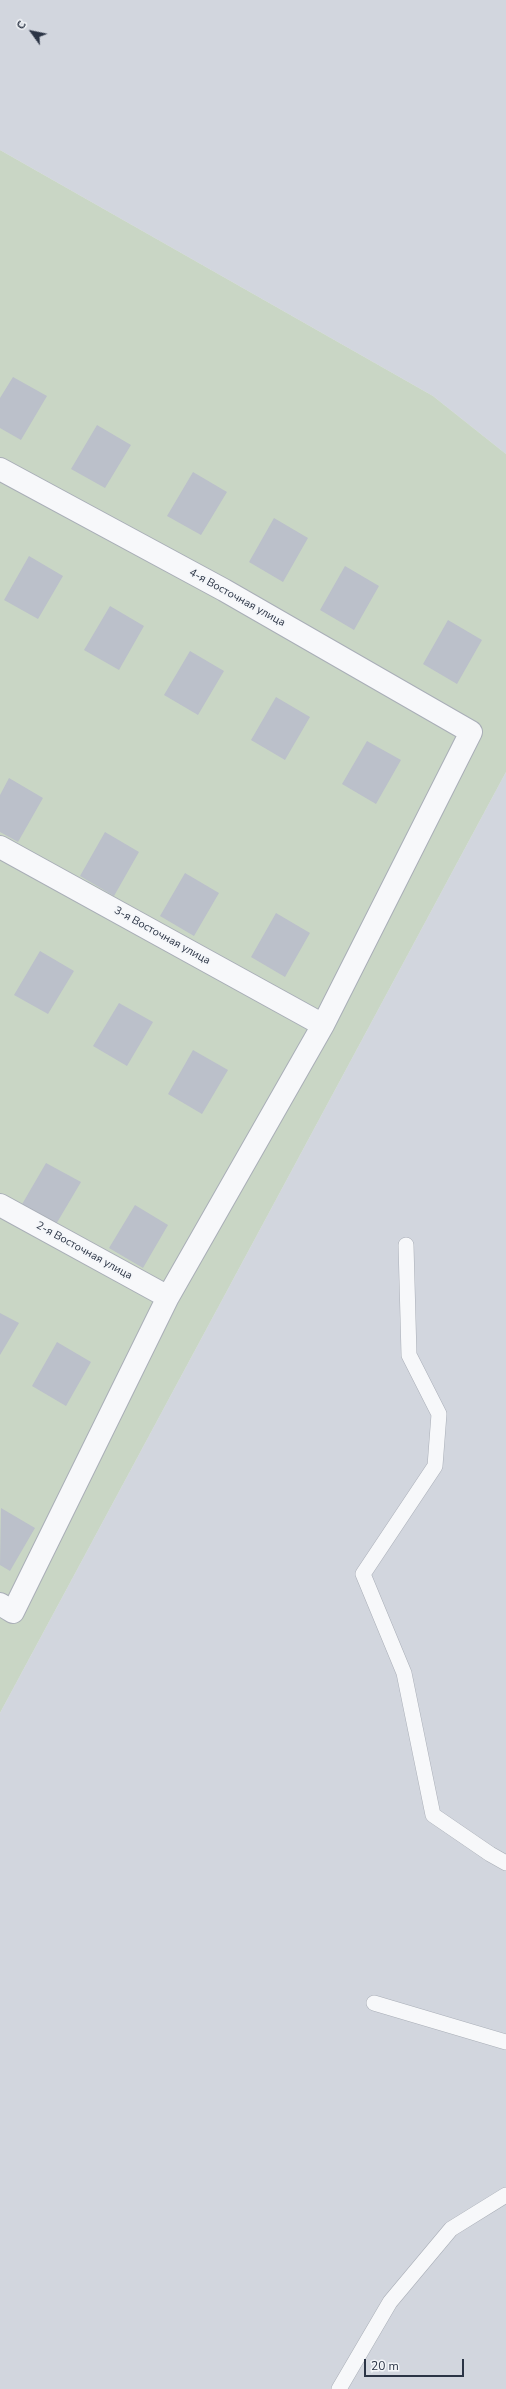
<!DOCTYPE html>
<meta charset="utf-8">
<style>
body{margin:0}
#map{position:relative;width:506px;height:2389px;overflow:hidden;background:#e4e7ec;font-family:"Nunito Sans",sans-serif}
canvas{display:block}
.north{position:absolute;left:12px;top:12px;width:40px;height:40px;-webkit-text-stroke:3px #f4f6f9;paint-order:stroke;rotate:303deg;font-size:11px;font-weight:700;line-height:16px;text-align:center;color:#2b3445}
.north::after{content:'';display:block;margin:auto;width:14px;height:18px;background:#2b3445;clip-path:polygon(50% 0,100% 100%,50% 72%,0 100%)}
.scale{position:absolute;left:364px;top:2359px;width:100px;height:18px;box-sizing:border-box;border:2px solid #2b3445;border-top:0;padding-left:5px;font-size:12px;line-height:14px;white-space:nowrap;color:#2b3445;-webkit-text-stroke:3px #f4f6f9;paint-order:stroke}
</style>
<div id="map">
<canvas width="506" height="2389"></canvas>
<div class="north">С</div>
<div class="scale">20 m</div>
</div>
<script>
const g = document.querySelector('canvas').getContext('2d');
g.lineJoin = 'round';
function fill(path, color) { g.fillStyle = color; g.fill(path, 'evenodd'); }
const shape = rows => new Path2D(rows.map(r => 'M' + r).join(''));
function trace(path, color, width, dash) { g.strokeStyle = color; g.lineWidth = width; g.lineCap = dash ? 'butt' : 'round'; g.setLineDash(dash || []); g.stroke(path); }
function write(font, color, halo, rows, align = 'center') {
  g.font = font + ' "Nunito Sans",sans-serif'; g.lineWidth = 3.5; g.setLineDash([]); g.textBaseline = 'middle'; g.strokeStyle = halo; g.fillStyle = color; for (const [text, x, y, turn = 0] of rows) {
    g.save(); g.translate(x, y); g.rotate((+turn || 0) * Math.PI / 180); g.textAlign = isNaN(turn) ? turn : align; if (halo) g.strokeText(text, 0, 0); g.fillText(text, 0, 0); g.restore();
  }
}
fill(shape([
 [0,0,506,0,506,454,433,396,0,150],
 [506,772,506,2389,0,2389,0,1713]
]), '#d2d6de');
fill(shape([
 [0,150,433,396,506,454,506,772,0,1713]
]), '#c9d6c5');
fill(shape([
 [13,377,47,396,21,440,0,428,0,398],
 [97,425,131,445,105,488,71,469],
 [193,472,227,492,201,535,167,516],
 [274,518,308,538,283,582,249,562],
 [29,556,63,576,38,619,4,600],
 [345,566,379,586,354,630,320,610],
 [110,606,144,626,119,670,84,650],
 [448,620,482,640,457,684,423,664],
 [190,651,224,671,198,715,164,695],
 [276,697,310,717,285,760,251,740],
 [367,741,401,760,376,804,342,784],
 [9,778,43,798,18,842,0,832,0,795],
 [105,832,139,852,114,896,80,876],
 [185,873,219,893,194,936,160,916],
 [276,913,310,933,285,977,251,957],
 [40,951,74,971,48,1014,14,995],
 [119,1003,153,1022,127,1066,93,1046],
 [193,1050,228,1070,202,1114,168,1094],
 [46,1163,81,1182,55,1226,21,1206],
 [135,1205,168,1225,143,1268,109,1248],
 [0,1313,19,1323,0,1355],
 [57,1342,91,1362,66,1406,32,1386],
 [1,1508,35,1528,10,1571,0,1565]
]), '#bbc0ca');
const lane = shape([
 [406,1245,409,1355,439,1414,435,1466,363,1574,404,1673,433,1815,490,1854,506,1863],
 [374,2003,506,2042],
 [339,2389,390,2302,451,2229,506,2195]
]);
const street = shape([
 [0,469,224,590,471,732,323,1025,168,1297,13,1612,0,1604],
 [0,847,323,1025],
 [0,1205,168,1297]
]);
trace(lane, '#a9aeb7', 16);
trace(street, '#a9aeb7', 24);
trace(lane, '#f7f8fa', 15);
trace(street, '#f7f8fa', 22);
write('11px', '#2b3445', '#f4f6f9', [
 ["4-я Восточная улица",237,598,29],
 ["3-я Восточная улица",162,936,29],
 ["2-я Восточная улица",84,1251,29]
]);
</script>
